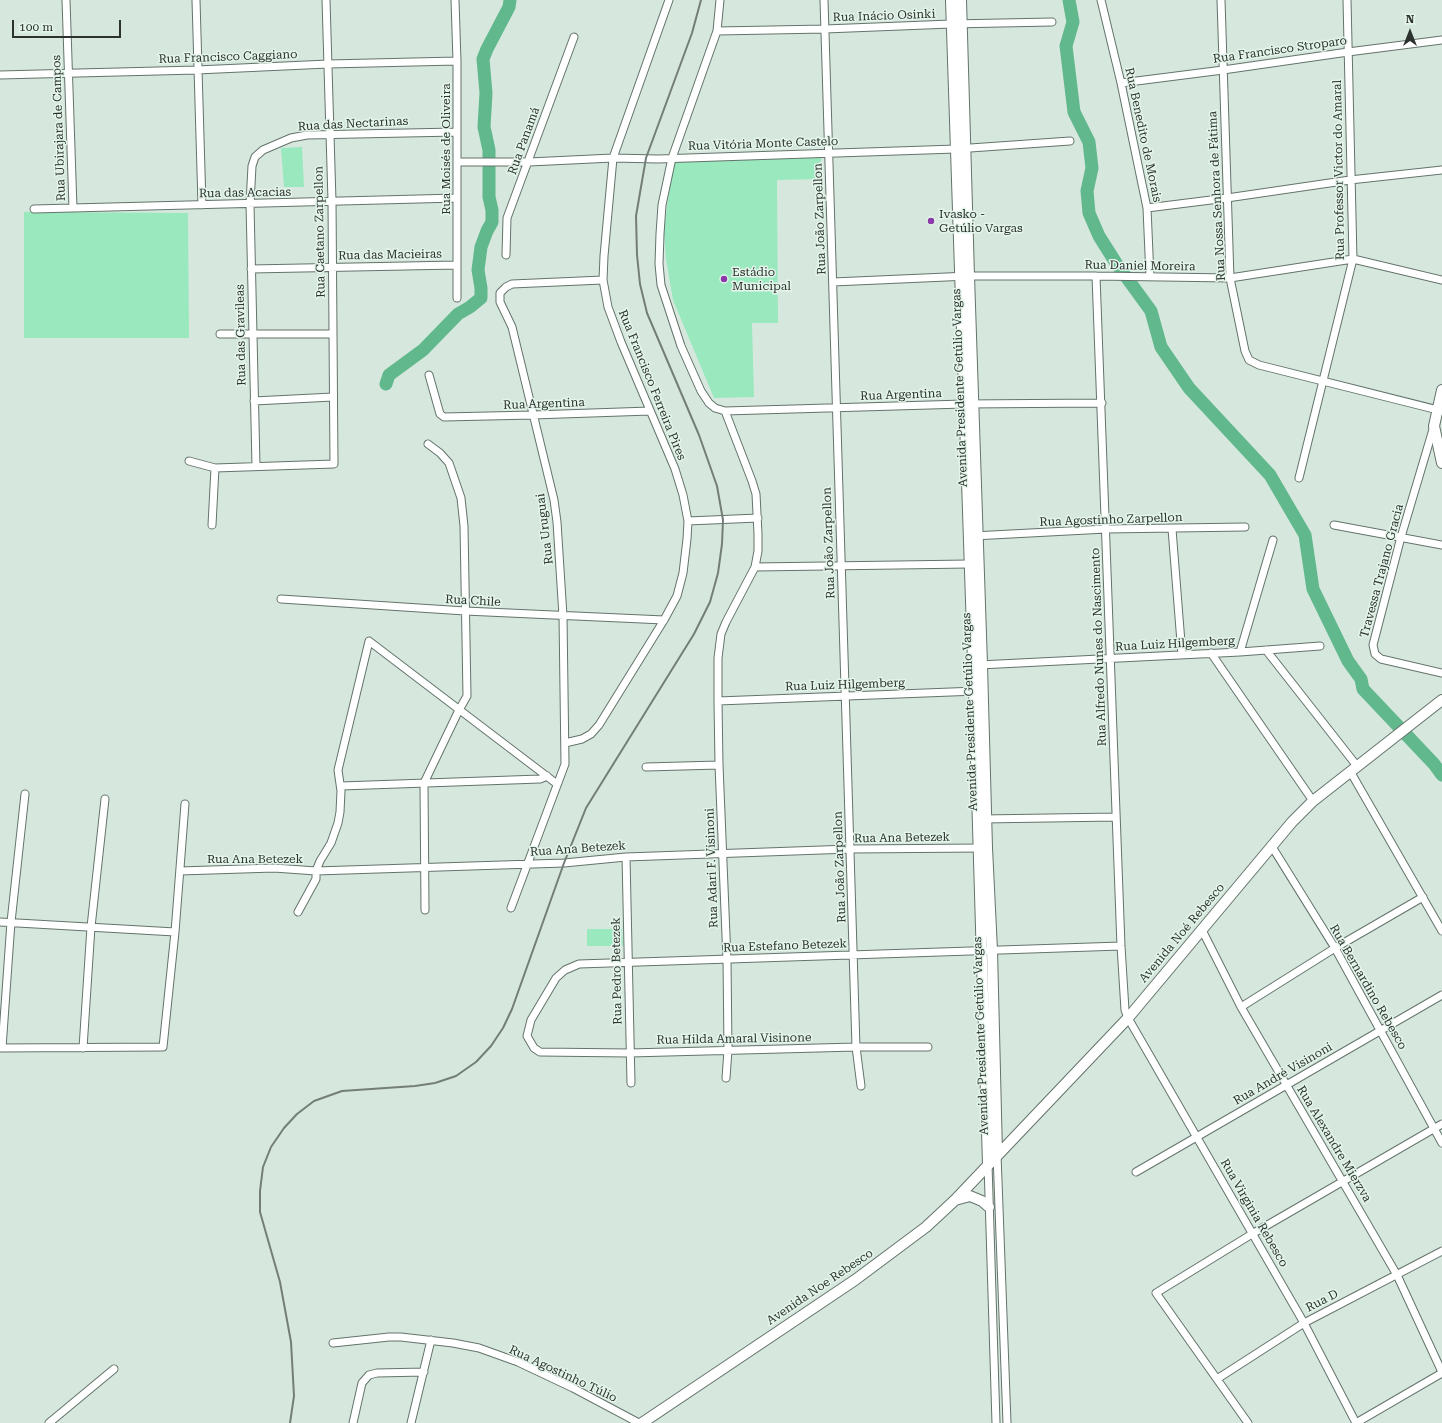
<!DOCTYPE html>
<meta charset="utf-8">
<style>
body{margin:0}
#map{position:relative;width:1442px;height:1423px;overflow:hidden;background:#d6e8de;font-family:"Roboto Serif",serif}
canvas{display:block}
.north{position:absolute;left:1390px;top:12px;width:40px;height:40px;-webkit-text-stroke:3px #e4f5eb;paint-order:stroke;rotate:0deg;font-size:11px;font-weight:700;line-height:16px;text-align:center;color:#2c322e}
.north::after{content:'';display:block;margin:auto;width:14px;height:18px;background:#2c322e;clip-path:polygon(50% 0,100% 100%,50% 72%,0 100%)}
.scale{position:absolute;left:12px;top:20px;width:109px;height:18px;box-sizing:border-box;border:2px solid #2c322e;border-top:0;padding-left:5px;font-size:12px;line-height:14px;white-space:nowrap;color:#2c322e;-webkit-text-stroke:3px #e4f5eb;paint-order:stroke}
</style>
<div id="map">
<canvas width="1442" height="1423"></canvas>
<div class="north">N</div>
<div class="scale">100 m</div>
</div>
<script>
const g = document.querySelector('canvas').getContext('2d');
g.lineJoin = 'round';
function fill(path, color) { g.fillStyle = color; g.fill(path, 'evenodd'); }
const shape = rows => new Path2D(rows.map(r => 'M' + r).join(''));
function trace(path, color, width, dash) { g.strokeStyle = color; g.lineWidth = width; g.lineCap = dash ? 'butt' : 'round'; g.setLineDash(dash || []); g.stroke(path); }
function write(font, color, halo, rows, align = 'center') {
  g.font = font + ' "Roboto Serif",serif'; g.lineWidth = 3; g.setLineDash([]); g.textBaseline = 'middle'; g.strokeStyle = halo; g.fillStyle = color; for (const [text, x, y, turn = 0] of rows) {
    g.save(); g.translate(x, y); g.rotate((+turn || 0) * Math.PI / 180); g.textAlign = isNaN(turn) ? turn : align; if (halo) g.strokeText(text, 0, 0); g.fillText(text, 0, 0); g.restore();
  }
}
fill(shape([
 [302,147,304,187,284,187,281,148],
 [821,156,821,179,777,180,778,323,752,323,754,397,714,398,673,300,666,259,664,231,673,162],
 [24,212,188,213,189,338,24,338],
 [587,929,622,929,623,946,587,946]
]), '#99e8be');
trace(shape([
 [1069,0,1073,22,1066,46,1074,112,1089,142,1092,168,1087,191,1089,213,1099,236,1116,263,1151,311,1161,347,1189,388,1270,475,1305,535,1313,589,1348,661,1361,679,1363,689,1434,764,1442,775],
 [386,384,389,375,423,350,458,314,470,307,481,298,481,288,478,270,481,247,487,231,492,222,492,210,489,197,489,150,484,127,486,93,483,59,487,49,509,7,510,0]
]), '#61b88d', 13);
const street = shape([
 [66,0,73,208],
 [196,0,202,205],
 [455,0,457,61,457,298],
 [720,0,717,31,672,158,662,205,660,234,659,264,661,285,681,346,701,391,709,403,715,408,725,411,752,481,756,494,758,534,758,551,755,567,726,622,721,634,718,658,718,701,719,765,727,960,728,1050,726,1078],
 [824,0,856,1047,861,1086],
 [1101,0,1121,83,1147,208,1150,277],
 [1221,0,1230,278,1245,351,1249,360,1259,365,1442,411],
 [717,31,825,29,951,24,1052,22],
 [0,75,197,70,328,64,457,61],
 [1121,83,1223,70,1348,52,1442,40],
 [457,162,529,162,613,158,658,159,956,149,1070,141],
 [1147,208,1227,198,1350,180,1442,170],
 [34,209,457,198],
 [506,255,507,218,574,37],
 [251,269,457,265],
 [1096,276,1121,946,1125,1010,1128,1018,1304,1323,1356,1423],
 [833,282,969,276,1096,276,1230,278,1353,259,1442,280],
 [220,334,332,334],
 [429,375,440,414,444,417,533,415,650,411],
 [254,401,333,397],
 [725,411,964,404,1102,403],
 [1434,426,1401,537,1373,645,1375,654,1381,659,1442,673],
 [189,461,215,468,334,464,332,201,326,0],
 [256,466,250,204,252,166,255,157,263,150,291,138,307,135,456,132],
 [1299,478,1353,259,1347,0],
 [688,521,758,518],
 [212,525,215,468],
 [1334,525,1442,545],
 [1172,529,1182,655],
 [973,536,1106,529,1245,527],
 [755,567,969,564],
 [281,599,465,611,664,620],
 [1266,650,1357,766],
 [1240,652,1273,540],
 [1211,653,1313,801],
 [979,665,1240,652,1320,646],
 [718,701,977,691],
 [565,743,582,739,591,734,599,725,664,620,677,596,683,573,687,539,688,521,683,495,675,469,621,342,608,307,603,280,604,256,613,158,669,0],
 [646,767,719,765],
 [1350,771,1442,931],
 [341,786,540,779,547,776],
 [982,819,1116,817],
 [1271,845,1335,948,1442,1143],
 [626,857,631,1083],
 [180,871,274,868,316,871,564,863,626,857,850,849,983,848],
 [511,908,565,764,563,616,557,522,554,500,512,327,500,302,500,293,506,287,512,284,603,280],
 [425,910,424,783,459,710,467,696,464,526,461,498,449,463,440,453,428,444],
 [298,912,316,879,316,871,320,861,331,843,338,823,340,812,341,791,338,770,369,641,557,784],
 [0,922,175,932],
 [1202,930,1241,1007,1397,1275,1442,1372],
 [1241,1007,1335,948,1423,897],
 [928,1047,856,1047,630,1053,540,1052,534,1048,527,1036,531,1020,556,978,565,970,579,964,1121,946],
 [0,1048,163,1047,175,932,185,804],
 [2,1048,11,922,25,794],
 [83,1048,91,927,105,799],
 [997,1154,1007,1423],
 [988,1164,996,1423],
 [1136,1172,1442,995],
 [333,1343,389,1337,401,1337,453,1343,479,1348,518,1362,573,1388,639,1423],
 [1217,1379,1304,1323,1442,1251],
 [49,1423,114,1369],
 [353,1423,362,1383,369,1375,377,1373,424,1372],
 [411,1423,431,1340],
 [1248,1423,1156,1293,1252,1234,1442,1124],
 [1356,1423,1442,1373]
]);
const secondary = shape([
 [951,0,974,691,988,1164],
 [961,0,969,276,982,665,987,848,992,950,997,1154],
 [1442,390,1434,426,1442,463],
 [955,1200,970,1196,982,1201,989,1207],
 [642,1423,855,1280,926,1227,955,1200,1128,1018,1292,822,1313,801,1442,700]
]);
trace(street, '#64736b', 9);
trace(secondary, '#64736b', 12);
trace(street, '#fff', 7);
trace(secondary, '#fff', 10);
trace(shape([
 [290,1423,294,1396,291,1342,280,1282,260,1212,260,1191,263,1167,271,1147,284,1128,297,1114,314,1101,342,1091,415,1086,435,1083,456,1076,476,1062,491,1046,503,1028,512,1009,564,863,586,808,694,634,710,602,718,573,722,544,723,520,717,486,699,435,647,313,640,284,637,255,636,216,646,158,692,33,701,0]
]), '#737e78', 2);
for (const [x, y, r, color] of [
 [931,221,4,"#8a39a8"],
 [724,279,4,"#8a39a8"]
]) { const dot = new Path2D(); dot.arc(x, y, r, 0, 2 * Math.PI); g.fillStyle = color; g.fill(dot); trace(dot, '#e4f5eb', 1.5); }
write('12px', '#2c322e', '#e4f5eb', [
 ["Rua Inácio Osinki",884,16,-2],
 ["Rua Francisco Stroparo",1280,50,-8],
 ["Rua Francisco Caggiano",228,57,-2],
 ["Rua das Nectarinas",353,124,-3],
 ["Rua Ubirajara de Campos",59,128,-92],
 ["Rua Benedito de Morais",1143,135,78],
 ["Rua Panamá",524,141,-70],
 ["Rua Vitória Monte Castelo",763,144,-2],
 ["Rua Moisés de Oliveira",446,149,-90],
 ["Rua Professor Victor do Amaral",1339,170,-91],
 ["Rua das Acacias",245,193,-1],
 ["Rua Nossa Senhora de Fátima",1217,196,-93],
 ["Rua João Zarpellon",820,219,-92],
 ["Rua Caetano Zarpellon",320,232,-91],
 ["Rua das Macieiras",390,255,-1],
 ["Rua Daniel Moreira",1140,266,1],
 ["Rua das Gravileas",241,335,-91],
 ["Rua Francisco Ferreira Pires",652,385,68],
 ["Avenida Presidente Getúlio Vargas",960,388,-92],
 ["Rua Argentina",901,395,-2],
 ["Rua Argentina",544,404,-2],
 ["Rua Agostinho Zarpellon",1111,520,-2],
 ["Rua Uruguai",545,529,-97],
 ["Rua João Zarpellon",829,543,-92],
 ["Travessa Trajano Gracia",1382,571,-75],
 ["Rua Chile",473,601,3],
 ["Rua Luiz Hilgemberg",1175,644,-3],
 ["Rua Alfredo Nunes do Nascimento",1099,647,-92],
 ["Rua Luiz Hilgemberg",845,685,-2],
 ["Avenida Presidente Getúlio Vargas",970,712,-92],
 ["Rua Ana Betezek",902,838,-1],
 ["Rua Ana Betezek",578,849,-4],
 ["Rua Ana Betezek",255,859],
 ["Rua João Zarpellon",840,867,-92],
 ["Rua Adari F. Visinoni",712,868,-92],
 ["Avenida Noé Rebesco",1182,933,-50],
 ["Rua Estefano Betezek",785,946,-2],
 ["Rua Pedro Betezek",617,971,-91],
 ["Rua Bernardino Rebesco",1368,987,60],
 ["Avenida Presidente Getúlio Vargas",981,1036,-92],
 ["Rua Hilda Amaral Visinone",734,1039,-1],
 ["Rua André Visinoni",1283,1074,-30],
 ["Rua Alexandre Mierzva",1334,1144,59],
 ["Rua Virginia Rebesco",1254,1213,60],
 ["Avenida Noe Rebesco",820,1287,-34],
 ["Rua D",1322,1301,-27],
 ["Rua Agostinho Túlio",563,1374,25]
]);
write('12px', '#2c322e', '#e4f5eb', [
 ["Ivasko -",939,214],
 ["Getúlio Vargas",939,228],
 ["Estádio",732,272],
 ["Municipal",732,286]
], 'left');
</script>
